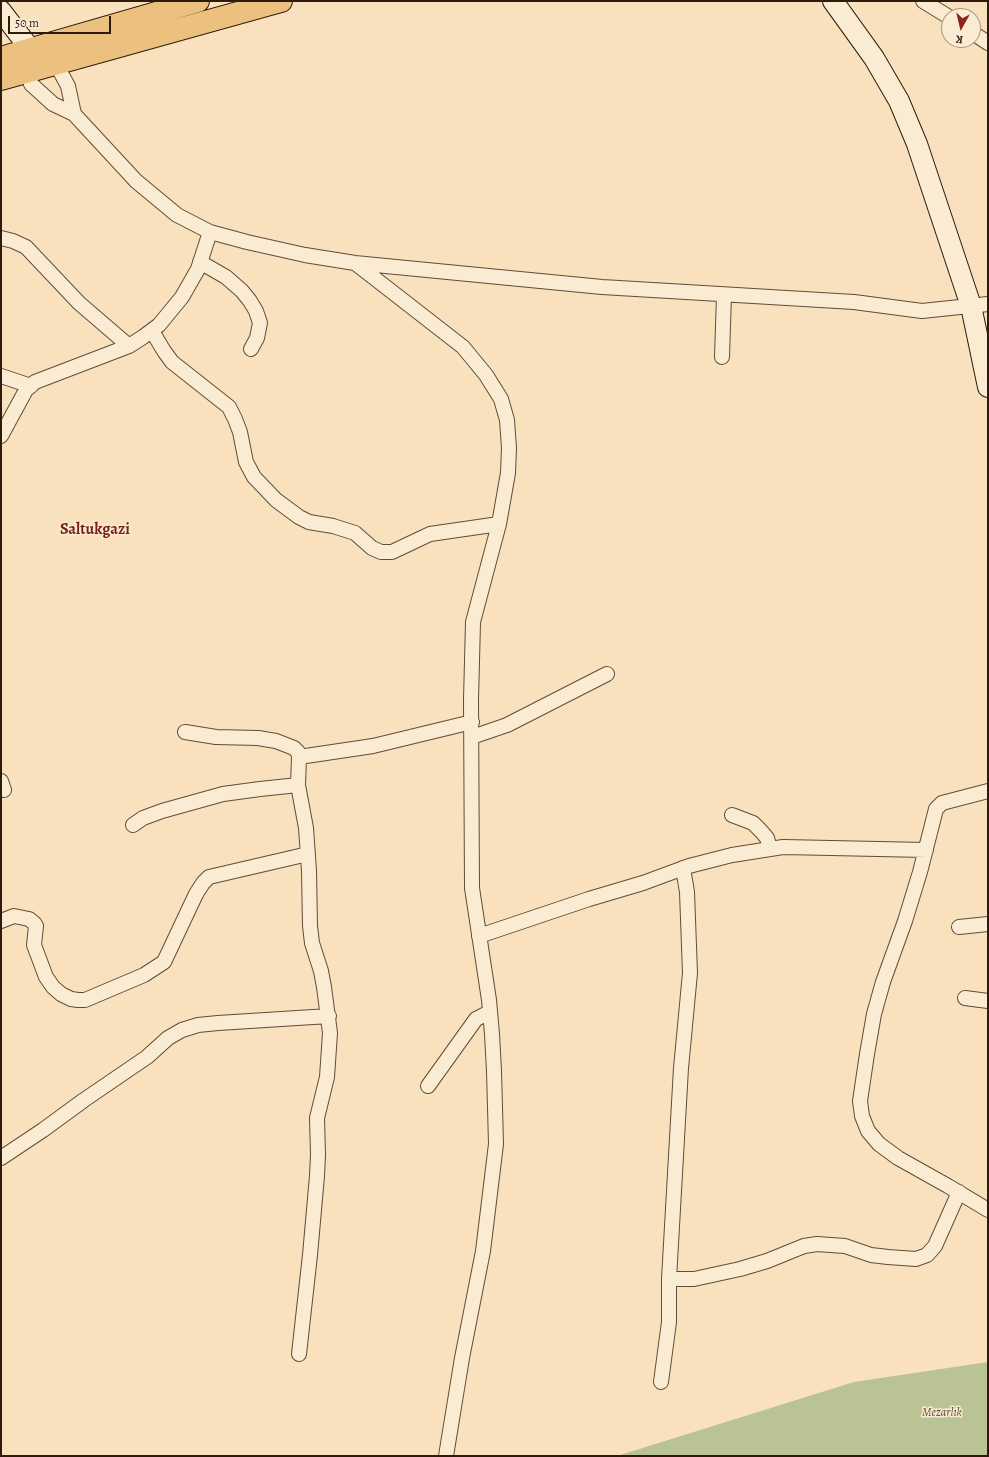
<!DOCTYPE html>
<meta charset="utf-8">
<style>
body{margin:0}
#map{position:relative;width:989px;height:1457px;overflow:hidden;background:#f8e1bc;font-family:Alegreya,serif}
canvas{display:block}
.frame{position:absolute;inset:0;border:2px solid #2f1b0c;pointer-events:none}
.north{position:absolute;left:941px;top:8px;width:40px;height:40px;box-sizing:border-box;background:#faecd3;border:1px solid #a99883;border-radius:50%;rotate:188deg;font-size:11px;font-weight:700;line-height:16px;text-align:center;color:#2f1b0c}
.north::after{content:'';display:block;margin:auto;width:14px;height:18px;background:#8f2418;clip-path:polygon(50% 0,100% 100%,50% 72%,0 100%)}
.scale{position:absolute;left:8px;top:16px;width:103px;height:18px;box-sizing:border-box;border:2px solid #2f1b0c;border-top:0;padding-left:5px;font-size:12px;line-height:14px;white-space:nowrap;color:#2f1b0c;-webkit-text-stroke:3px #faecd3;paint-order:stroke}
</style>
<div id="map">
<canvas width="989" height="1457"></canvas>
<div class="frame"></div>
<div class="north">K</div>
<div class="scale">50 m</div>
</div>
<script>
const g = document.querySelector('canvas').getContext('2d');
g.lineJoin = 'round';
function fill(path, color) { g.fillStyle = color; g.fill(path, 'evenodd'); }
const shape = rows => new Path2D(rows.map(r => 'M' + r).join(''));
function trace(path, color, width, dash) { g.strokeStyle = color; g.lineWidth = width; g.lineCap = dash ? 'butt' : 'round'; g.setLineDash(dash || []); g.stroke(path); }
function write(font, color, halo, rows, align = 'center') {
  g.font = font + ' Alegreya,serif'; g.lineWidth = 3; g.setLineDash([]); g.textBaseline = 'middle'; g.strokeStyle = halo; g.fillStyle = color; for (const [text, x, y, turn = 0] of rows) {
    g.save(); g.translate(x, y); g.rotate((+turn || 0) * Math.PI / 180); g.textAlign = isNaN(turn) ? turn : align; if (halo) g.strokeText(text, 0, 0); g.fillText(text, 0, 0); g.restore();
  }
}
fill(shape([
 [988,1362,988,1456,617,1456,854,1382]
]), '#bac393');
const street = shape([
 [923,1,949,17],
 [973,33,988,43],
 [50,61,56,64,68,86,74,114],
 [28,64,27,72,31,84,53,104,74,114,136,181,177,215,210,232,247,242,305,255,355,263,602,287,854,302,922,311,988,304],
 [1,238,13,241,26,247,79,303,129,346],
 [200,262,226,277,242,291,250,301,256,311,260,323,257,338,251,349],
 [355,263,463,347,486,375,501,399,507,420,509,448,508,473,499,524,473,622,471,700,472,888,489,1000,492,1034,494,1071,496,1144,483,1251,462,1358,446,1456],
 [152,331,164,351,172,362,229,407,235,419,240,432,246,462,254,477,276,500,299,517,309,522,333,526,355,533,372,548,381,552,392,552,430,534,499,524],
 [722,357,724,295],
 [1,376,31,386],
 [1,436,26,390,35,382,129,346,143,337,159,325,182,297,198,269,210,232],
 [185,732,216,737,258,738,276,741,294,748,298,752,299,757],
 [472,737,507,725,607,674],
 [1,781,4,790],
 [988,791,942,803,936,809,920,872,905,921,883,982,874,1014,867,1054,860,1101,862,1116,868,1131,879,1144,898,1158,948,1186,988,1210],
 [732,815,753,823,761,831,767,838,770,848],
 [133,825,143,818,162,811,223,794,260,789,298,785],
 [1,921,14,916,29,919,34,923,36,926,34,945,46,977,53,987,61,994,71,999,78,1000,85,1000,144,975,164,962,196,894,203,883,209,877,308,854],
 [959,927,988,924],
 [479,936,589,899,643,883,689,866,732,855,783,847,926,850],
 [965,998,988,1001],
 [428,1086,476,1019,490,1012],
 [1,1158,43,1130,84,1100,147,1057,168,1038,182,1030,198,1025,218,1023,329,1016],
 [669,1279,694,1279,740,1269,767,1261,804,1246,817,1244,845,1246,871,1255,888,1257,916,1259,927,1255,935,1246,959,1192],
 [299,1354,310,1255,317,1176,318,1155,317,1118,327,1077,330,1033,324,987,321,971,312,943,310,926,309,871,306,828,298,785,299,757,373,746,472,722],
 [661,1382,669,1322,669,1279,681,1068,690,973,687,892,683,868]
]);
const secondary = shape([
 [833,1,874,58,899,101,917,144,971,306,988,387],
 [1,11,31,50]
]);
const primary = shape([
 [1,58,198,1],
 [1,79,281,1]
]);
trace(street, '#614c38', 16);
trace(secondary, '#2f1b0c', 22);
trace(primary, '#2f1b0c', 24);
trace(street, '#faecd3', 14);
trace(secondary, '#faecd3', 20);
trace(primary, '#ecc07e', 22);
write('italic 12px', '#594d34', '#faecd3', [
 ["Mezarlık",942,1413]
]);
write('bold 16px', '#7a1f14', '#faecd3', [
 ["Saltukgazi",95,530]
]);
</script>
